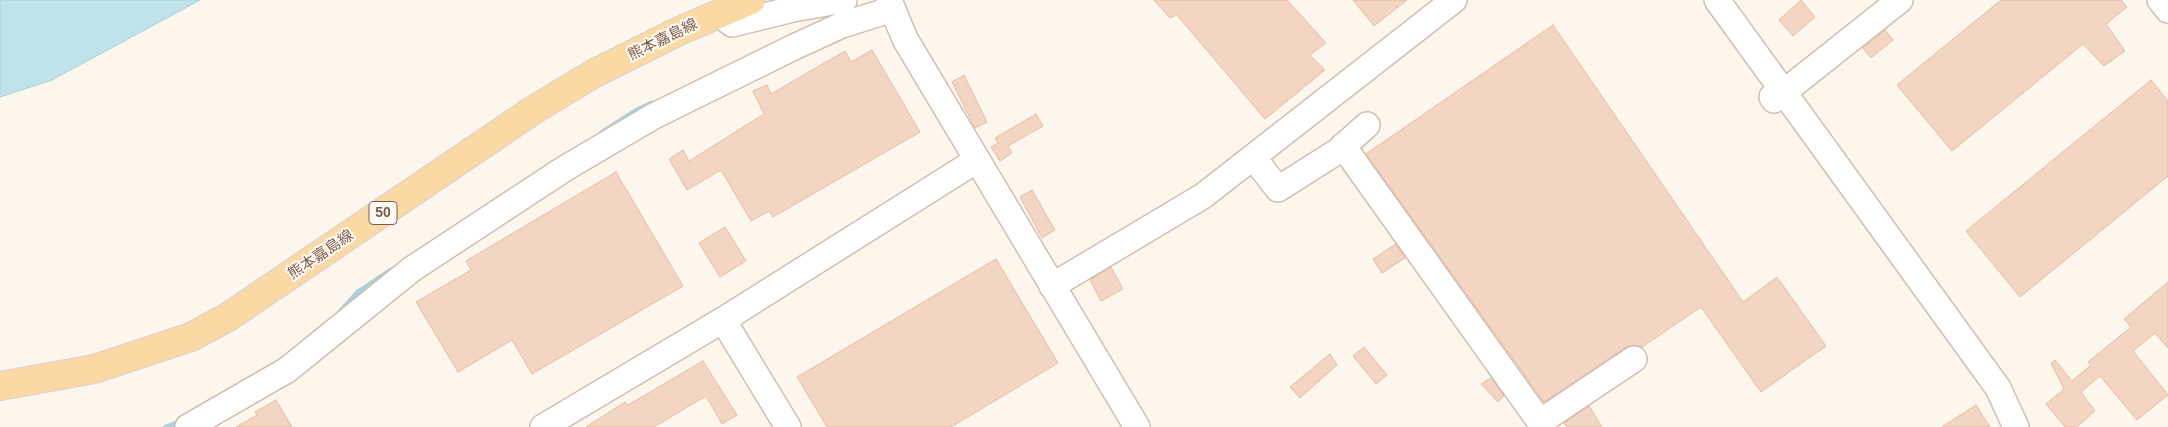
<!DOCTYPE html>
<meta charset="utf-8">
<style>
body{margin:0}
canvas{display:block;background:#fdf6ec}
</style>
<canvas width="2168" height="427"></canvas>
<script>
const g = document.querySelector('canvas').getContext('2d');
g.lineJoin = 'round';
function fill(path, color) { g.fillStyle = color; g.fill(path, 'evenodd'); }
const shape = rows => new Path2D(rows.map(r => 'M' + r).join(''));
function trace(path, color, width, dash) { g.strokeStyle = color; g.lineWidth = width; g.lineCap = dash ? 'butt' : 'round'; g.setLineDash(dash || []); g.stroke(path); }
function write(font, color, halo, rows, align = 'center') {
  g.font = font + ' Arial,"Noto Sans JP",sans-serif'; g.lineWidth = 4; g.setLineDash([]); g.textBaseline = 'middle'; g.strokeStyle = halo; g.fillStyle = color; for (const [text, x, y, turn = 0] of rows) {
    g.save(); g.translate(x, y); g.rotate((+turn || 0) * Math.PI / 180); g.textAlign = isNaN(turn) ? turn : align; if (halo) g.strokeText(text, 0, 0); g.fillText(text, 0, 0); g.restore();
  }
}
const water = shape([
 [0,0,200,0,52,80,0,97,0,0]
]);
fill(water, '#bfe3e8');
trace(water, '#a5d3da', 1);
trace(shape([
 [601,133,635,111,652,103],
 [338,314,358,292,391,270],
 [166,427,182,421]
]), '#a5d3da', 5);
const building = shape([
 [1154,0,1287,0,1326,43,1310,55,1325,70,1265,119,1177,15,1170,18,1154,0],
 [1353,0,1407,0,1374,26,1353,0],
 [1801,0,1815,17,1793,36,1779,20,1801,0],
 [2001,0,2121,0,2127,7,2106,24,2125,51,2104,66,2083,44,1952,151,1897,85,2001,0],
 [1553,25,1743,302,1777,277,1826,346,1761,392,1701,307,1642,347,1634,345,1626,347,1544,402,1366,154,1553,25],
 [1885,30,1893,40,1871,58,1863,48,1885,30],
 [872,50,920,132,773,217,769,211,751,221,721,170,687,190,669,159,683,150,689,161,764,114,753,91,767,85,771,94,845,51,851,62,872,50],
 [964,75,987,122,975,128,952,82,964,75],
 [2151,80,2168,101,2168,176,2020,297,1966,231,2151,80],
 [1036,114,1043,126,1008,146,1012,153,1000,161,991,147,998,143,995,138,1036,114],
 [616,172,683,286,532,374,512,340,458,372,416,302,471,270,466,261,616,172],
 [1032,190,1055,230,1042,238,1020,197,1032,190],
 [725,227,746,261,720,277,699,243,725,227],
 [1396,244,1405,258,1382,273,1373,259,1396,244],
 [996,259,1058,363,951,427,827,427,797,377,996,259],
 [1111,267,1123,289,1101,301,1090,280,1111,267],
 [2168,282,2168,348,2155,333,2133,351,2168,395,2137,420,2100,376,2081,392,2095,411,2077,427,2065,427,2046,404,2064,389,2051,363,2055,360,2072,381,2091,365,2088,362,2131,327,2124,319,2168,282],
 [1364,347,1387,375,1376,384,1353,356,1364,347],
 [1330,354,1337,365,1300,398,1290,387,1330,354],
 [703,361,737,415,722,424,706,396,654,427,586,427,625,402,628,405,703,361],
 [1491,378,1504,396,1498,402,1481,384,1491,378],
 [276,400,292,427,236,427,257,415,255,412,276,400],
 [1976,405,1990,427,1942,427,1976,405],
 [1589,406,1602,427,1567,427,1564,423,1589,406]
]);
fill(building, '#f3d5c3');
trace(building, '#e6bba3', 1);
const minor = shape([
 [889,0,905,39,1137,427],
 [1717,0,1998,388,2016,427],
 [2160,0,2168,10],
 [719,13,732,24,793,9,844,0],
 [1772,97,1774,100,1900,0],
 [1343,146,1540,422,1634,359],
 [1253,157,1278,189,1338,151,1367,125],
 [1052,286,1203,196,1454,0],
 [723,320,788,427],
 [188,427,287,370,412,269,564,169,654,116,794,47,842,25,893,9],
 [543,427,723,320,977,160]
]);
const major = shape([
 [0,386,94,369,191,337,228,317,532,111,593,74,677,32,751,0]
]);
trace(minor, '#d1beb0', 28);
trace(major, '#dad1cd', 30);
trace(minor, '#fff', 25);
trace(major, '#fbd9a5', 28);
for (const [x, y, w] of [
 [383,213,28]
]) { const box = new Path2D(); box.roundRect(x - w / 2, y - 11.5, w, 23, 4); g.fillStyle = '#fffaf3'; g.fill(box); trace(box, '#7a5c4d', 1); }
write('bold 14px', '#7a5c4d', null, [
 ["50",383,213]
]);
write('15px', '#7a5c4d', '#fffaf3', [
 ["熊本嘉島線",663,40,-26],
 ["熊本嘉島線",321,255,-34]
]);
</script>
